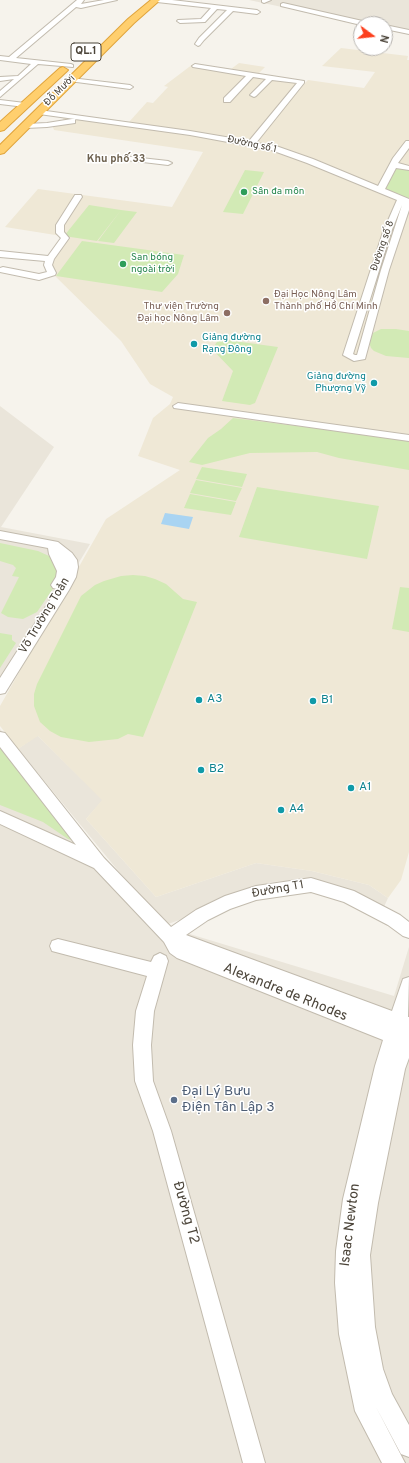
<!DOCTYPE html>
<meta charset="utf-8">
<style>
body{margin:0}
#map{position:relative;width:409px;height:1463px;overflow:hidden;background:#f6f3ec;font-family:Overpass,sans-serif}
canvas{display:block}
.north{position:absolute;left:353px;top:16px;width:40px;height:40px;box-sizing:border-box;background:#fff;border:1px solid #b7b4b0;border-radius:50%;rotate:105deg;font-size:11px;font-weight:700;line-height:16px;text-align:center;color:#4b4439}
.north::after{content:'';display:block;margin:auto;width:14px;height:18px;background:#fc3f1d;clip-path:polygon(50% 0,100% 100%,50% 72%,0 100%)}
</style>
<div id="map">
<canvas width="409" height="1463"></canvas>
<div class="north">N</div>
</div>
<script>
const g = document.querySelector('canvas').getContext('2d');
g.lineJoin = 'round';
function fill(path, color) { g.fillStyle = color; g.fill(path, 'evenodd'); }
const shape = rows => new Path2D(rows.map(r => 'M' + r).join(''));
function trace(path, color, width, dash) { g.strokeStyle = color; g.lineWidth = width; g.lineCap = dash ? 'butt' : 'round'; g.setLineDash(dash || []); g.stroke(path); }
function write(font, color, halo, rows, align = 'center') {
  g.font = font + ' Overpass,sans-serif'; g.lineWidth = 3; g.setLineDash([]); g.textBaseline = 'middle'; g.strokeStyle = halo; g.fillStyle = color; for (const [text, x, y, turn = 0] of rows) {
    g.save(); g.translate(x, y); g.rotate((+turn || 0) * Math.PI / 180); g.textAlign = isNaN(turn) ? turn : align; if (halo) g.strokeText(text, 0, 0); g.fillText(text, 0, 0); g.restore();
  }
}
fill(shape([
 [249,0,409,0,409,34,385,29,385,24,362,24],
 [0,406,54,447,1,527,90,544,0,694],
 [0,729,160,925,394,996,409,947,409,1463,0,1463],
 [37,735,103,800,86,819,156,897,256,863,312,871,369,885,388,898,383,909,300,880,272,882,245,890,202,912,168,924,148,907,18,749]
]), '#eae5da');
fill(shape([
 [341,48,408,56,407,60,409,60,409,852,401,880,388,898,369,885,312,871,256,863,156,897,86,819,102,800,38,736,18,749,0,726,0,706,106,519,180,470,138,456,153,418,170,404,173,397,150,384,121,341,54,275,52,260,68,237,5,227,38,189,172,207,203,152,54,130,53,127,62,124,64,113,129,122,147,102,153,103,168,87,164,86,193,64,231,69,239,63,265,67,256,76,304,84,308,80,364,88,375,72,322,66]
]), '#efe8d6');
fill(shape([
 [397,167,409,170,409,199,385,190],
 [245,170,264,172,243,214,223,212],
 [89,205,121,210,97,241,64,236],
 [121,210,137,212,114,243,98,241],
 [82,241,184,255,178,274,162,292,56,276],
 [381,329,396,329,409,331,409,358,386,356,374,351,371,348,369,342,373,333],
 [219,339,278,347,255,403,250,405,222,401,233,371,212,349],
 [233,418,409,440,409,470,339,458,317,452,250,453,202,465,189,462,208,438,221,429],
 [202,467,247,474,242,487,196,479],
 [196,480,242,488,236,501,190,493],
 [257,487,379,506,367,559,239,537],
 [190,494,236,502,231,515,184,508],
 [0,543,38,551,49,556,55,563,59,574,57,583,37,612,23,619,8,617,1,613,19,577,12,576,16,568,13,565,0,561],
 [133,575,145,576,155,579,166,584,183,599,197,602,143,737,128,734,118,739,89,742,61,737,50,731,40,722,34,706,34,694,37,684,81,596,95,585,104,581,121,576],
 [400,587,409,588,409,632,392,629],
 [0,633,12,635,12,640,16,643,0,668],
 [0,740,76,841,68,839,43,822,0,805]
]), '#d2eab5');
fill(shape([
 [165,513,193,517,189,529,161,524]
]), '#a9d4f2');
const minor = shape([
 [77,0,84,0,81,4,104,0,117,0,81,8,76,7,16,58,71,64,73,65,73,67,38,64,0,97,0,91,14,79,0,81,0,77,18,76,31,64,0,60,0,56,9,57,77,0],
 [154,0,172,0,257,10,260,12,257,14,233,11,204,40,200,45,198,46,195,44,199,38,227,10,217,9,205,22,180,23,177,21,178,20,201,19,211,8,157,2,154,0],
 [262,0,271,0,264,3,262,2,262,0],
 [283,3,367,22,370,24,361,25,281,6,281,4,283,3],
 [385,25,409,30,409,34,385,29,385,25],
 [195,64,304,81,304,83,256,143,276,146,313,159,378,186,393,158,406,141,409,141,409,148,398,163,409,166,409,170,396,168,385,189,409,199,409,210,389,270,365,359,354,361,343,355,383,232,397,200,307,163,271,150,190,135,39,114,35,112,39,110,190,131,249,141,297,83,272,80,256,96,254,97,250,95,266,79,253,77,230,102,224,102,224,98,246,76,193,67,192,66,195,64],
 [402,205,381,270,357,355,355,355,353,354,391,232,402,205],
 [71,78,130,85,133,87,130,89,69,81,68,80,71,78],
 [0,100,25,103,29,105,25,107,0,104,0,100],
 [72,119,75,119,75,123,47,127,26,128,22,126,26,124,47,123,72,119],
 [123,156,168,161,172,163,168,165,126,160,122,158,123,156],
 [75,195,81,195,82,197,64,225,64,232,69,238,54,259,52,265,56,273,55,275,39,280,0,272,0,268,3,267,39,274,47,272,44,265,45,261,0,257,0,251,48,256,61,238,56,233,56,225,75,195],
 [178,403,409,435,409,441,174,408,173,406,178,403],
 [0,531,58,542,72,553,77,560,78,567,76,577,69,590,5,693,0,694,0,678,57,589,53,588,51,585,56,577,57,571,49,554,48,548,0,539,0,531],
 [0,732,5,733,104,858,171,927,196,910,225,896,256,886,311,878,354,891,400,915,409,922,409,938,403,936,388,925,344,902,311,892,256,900,230,909,208,920,186,935,392,1011,403,979,409,977,408,1017,409,1017,409,1058,405,1069,378,1203,370,1255,375,1327,383,1369,392,1394,409,1425,409,1457,401,1454,376,1407,405,1463,382,1463,355,1411,339,1334,335,1283,336,1251,343,1199,375,1066,383,1040,177,958,170,953,164,942,94,868,0,824,0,811,76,845,0,747,0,732],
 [58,939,151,962,154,956,160,953,166,956,168,961,154,1011,151,1045,153,1081,171,1131,265,1463,243,1463,153,1131,135,1081,133,1045,136,1011,147,976,52,951,50,946,52,941,58,939]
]);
const highway = shape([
 [151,0,160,0,134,23,4,153,0,154,0,145,128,19,151,0],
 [63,67,68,70,66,72,4,130,0,131,0,122,60,68,63,67]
]);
trace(minor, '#c2bbae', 2);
trace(highway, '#e0a43c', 2);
fill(minor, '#fff');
fill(highway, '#ffcf6e');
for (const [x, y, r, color] of [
 [244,192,4,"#2e9e5b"],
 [123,264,4,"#2e9e5b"],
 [266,301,4,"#8d6e63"],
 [227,313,4,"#8d6e63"],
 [194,344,4,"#0f9aa8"],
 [374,383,4,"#0f9aa8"],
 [199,700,4,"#0f9aa8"],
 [313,701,4,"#0f9aa8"],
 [201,770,4,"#0f9aa8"],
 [351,788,4,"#0f9aa8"],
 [281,810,4,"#0f9aa8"],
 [174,1100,4,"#5c6f8a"]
]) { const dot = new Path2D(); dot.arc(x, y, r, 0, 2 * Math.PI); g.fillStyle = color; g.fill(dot); trace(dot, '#fff', 1.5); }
write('10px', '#4b4439', '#fff', [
 ["Đỗ Mười",60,91,-45],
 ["Đường số 1",252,145,12],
 ["Đường số 8",383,246,-71]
]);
write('10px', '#27864d', '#fff', [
 ["Sân đa môn",252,192],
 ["San bóng",131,258],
 ["ngoài trời",131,270]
], 'left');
write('10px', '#785e54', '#fff', [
 ["Đại Học Nông Lâm",274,295],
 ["Thành phố Hồ Chí Minh",274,307],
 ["Thư viện Trường",219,307,"right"],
 ["Đại học Nông Lâm",219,319,"right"]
], 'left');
write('10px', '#0d838f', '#fff', [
 ["Giảng đường",202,338],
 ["Rạng Đông",202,350],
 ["Giảng đường",366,377,"right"],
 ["Phượng Vỹ",366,389,"right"]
], 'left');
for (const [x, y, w] of [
 [86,52,30]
]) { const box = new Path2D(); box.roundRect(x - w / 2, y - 9, w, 18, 3); g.fillStyle = '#fff'; g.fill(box); trace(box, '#4b4439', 1); }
write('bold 11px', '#4b4439', null, [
 ["QL.1",86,52]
]);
write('bold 11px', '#6e6250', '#fff', [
 ["Khu phố 33",116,160]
]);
write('12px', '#4b4439', '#fff', [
 ["Võ Trường Toản",45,616,-59],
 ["Đường T1",278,890,-10]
]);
write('12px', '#0d838f', '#fff', [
 ["A3",207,700],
 ["B1",321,701],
 ["B2",209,770],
 ["A1",359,788],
 ["A4",289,810]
], 'left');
write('14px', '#4b4439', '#fff', [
 ["Alexandre de Rhodes",285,993,22],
 ["Đường T2",185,1213,74],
 ["Isaac Newton",351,1225,-83]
]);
write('14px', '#4e5e75', '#fff', [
 ["Đại Lý Bưu",182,1092],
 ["Điện Tân Lập 3",182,1108]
], 'left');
</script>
